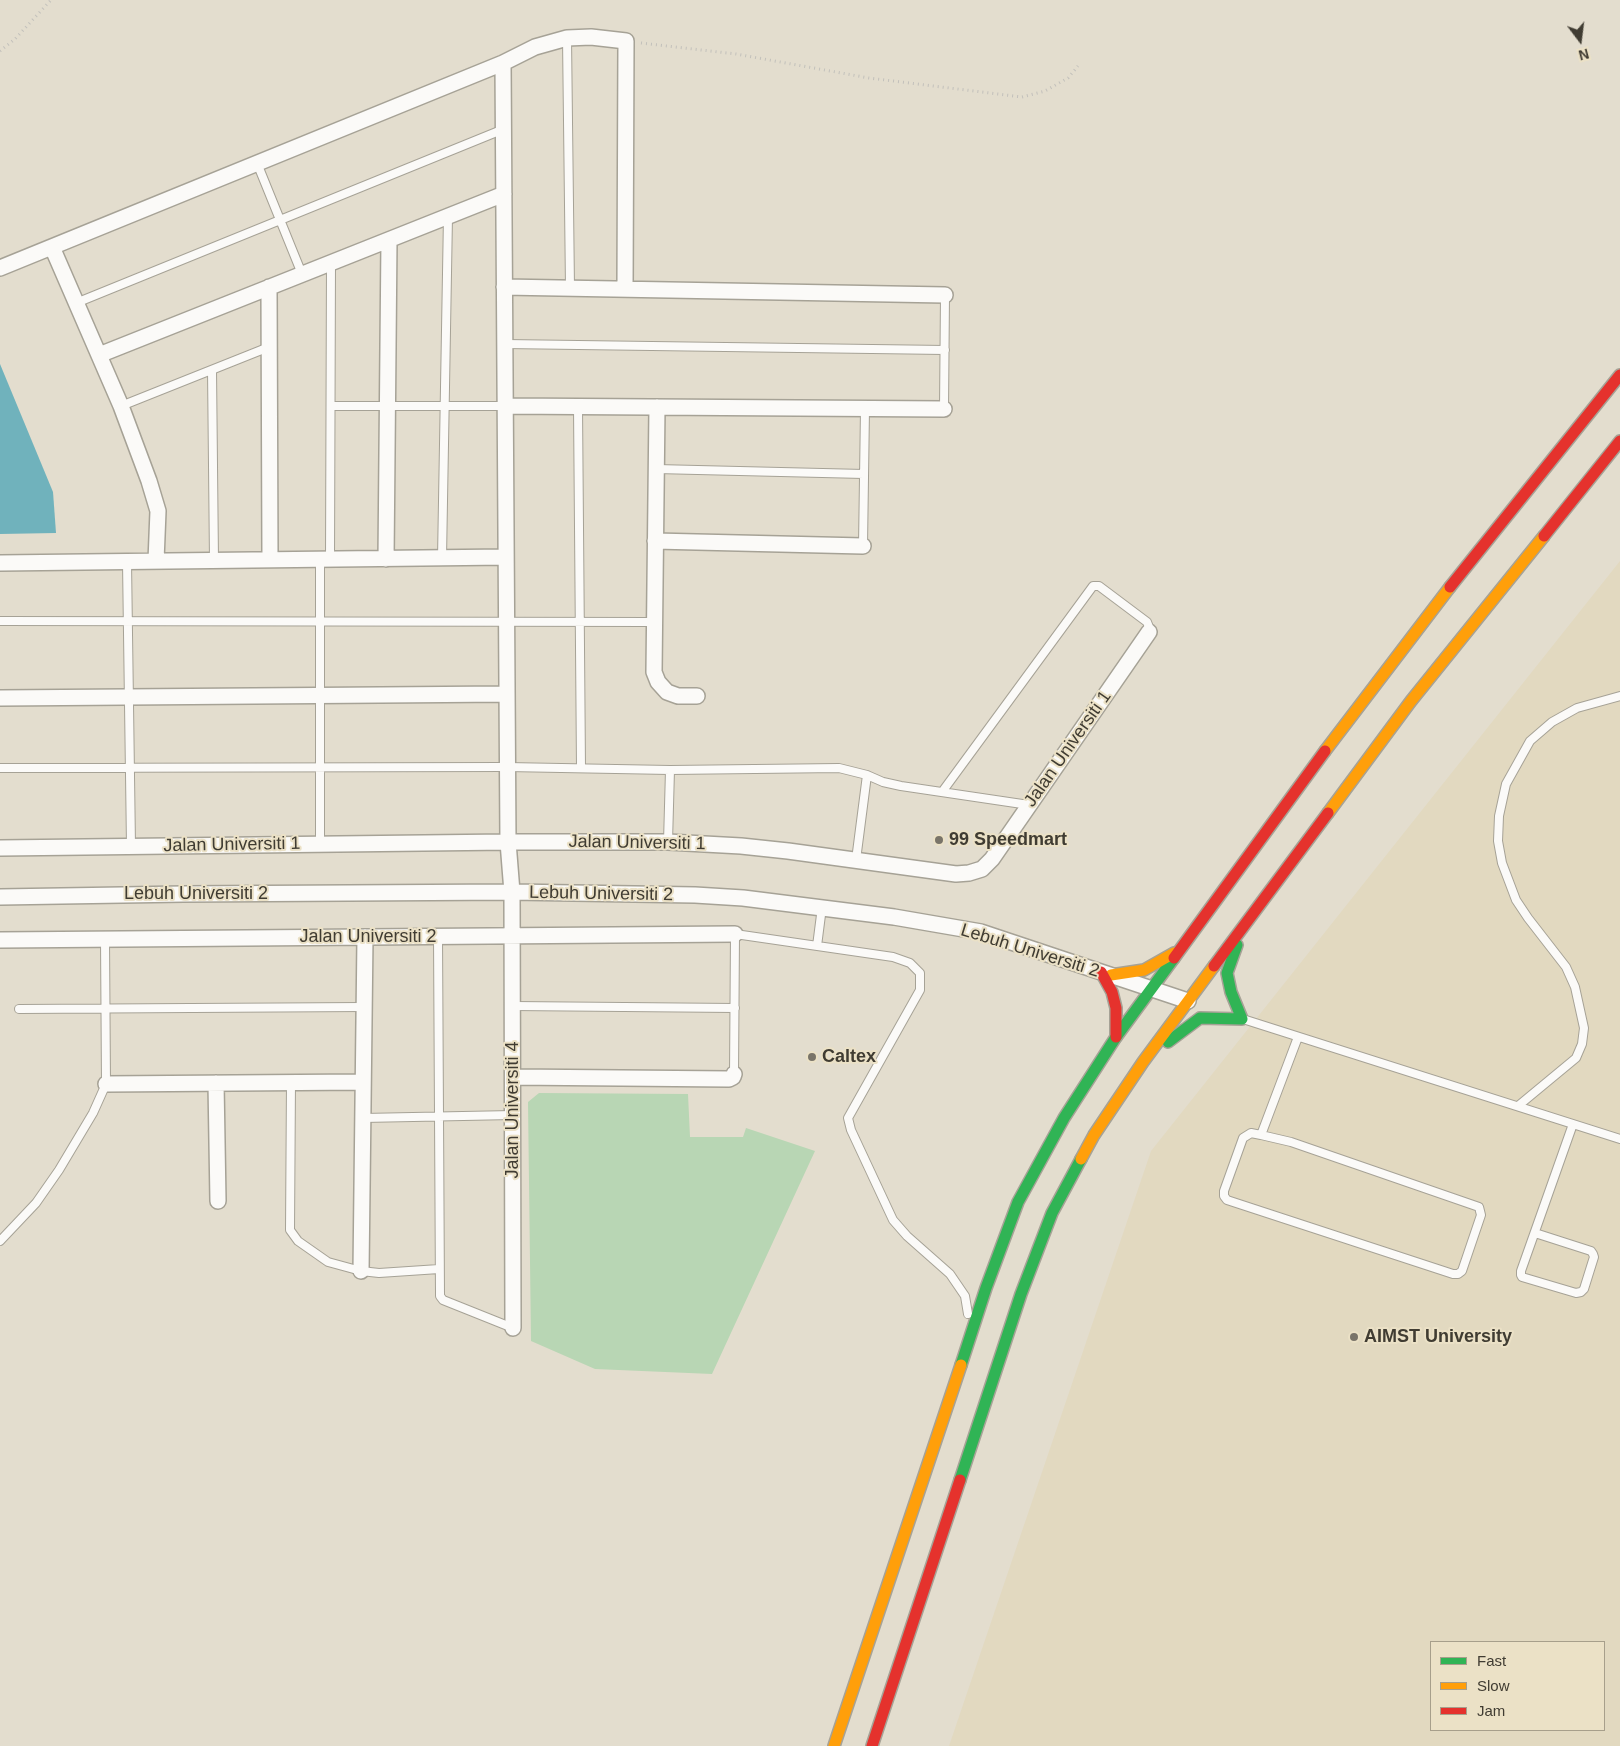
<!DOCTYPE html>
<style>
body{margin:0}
#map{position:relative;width:1620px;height:1746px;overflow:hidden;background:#e3ddce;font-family:Arial,sans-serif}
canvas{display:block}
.legend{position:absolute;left:1430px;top:1641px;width:175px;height:90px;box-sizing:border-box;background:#ebe1c6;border:1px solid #a79f8b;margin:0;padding:6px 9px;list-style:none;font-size:15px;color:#403c32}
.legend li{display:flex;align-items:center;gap:10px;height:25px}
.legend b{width:25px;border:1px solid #a79f8b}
.north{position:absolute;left:1555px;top:15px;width:50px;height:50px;-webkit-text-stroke:4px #ebe1c6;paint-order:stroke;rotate:165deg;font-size:14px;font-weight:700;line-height:20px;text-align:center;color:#403c32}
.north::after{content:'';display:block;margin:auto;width:18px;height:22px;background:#403c32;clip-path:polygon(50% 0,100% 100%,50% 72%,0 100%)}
</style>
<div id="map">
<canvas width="1620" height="1746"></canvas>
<ul class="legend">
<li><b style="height:6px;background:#30b455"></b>Fast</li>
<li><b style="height:6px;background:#ff9f0a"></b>Slow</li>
<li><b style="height:6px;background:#e5322d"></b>Jam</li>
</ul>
<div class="north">N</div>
</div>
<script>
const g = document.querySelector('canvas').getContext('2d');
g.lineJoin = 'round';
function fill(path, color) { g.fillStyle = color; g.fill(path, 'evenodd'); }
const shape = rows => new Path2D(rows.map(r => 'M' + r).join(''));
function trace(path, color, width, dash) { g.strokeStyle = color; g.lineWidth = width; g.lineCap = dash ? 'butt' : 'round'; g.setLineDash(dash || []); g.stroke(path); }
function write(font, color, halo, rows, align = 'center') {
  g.font = font + ' Arial,sans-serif'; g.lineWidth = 4; g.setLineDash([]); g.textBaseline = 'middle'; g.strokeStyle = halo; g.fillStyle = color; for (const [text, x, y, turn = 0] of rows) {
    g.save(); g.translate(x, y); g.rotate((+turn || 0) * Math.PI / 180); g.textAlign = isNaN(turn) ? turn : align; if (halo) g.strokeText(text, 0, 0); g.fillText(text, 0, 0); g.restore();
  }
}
fill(shape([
 [1620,561,1620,1746,949,1746,1151,1151],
 [1431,1642,1604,1642,1604,1730,1431,1730]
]), '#e2d9c0');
fill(shape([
 [539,1093,688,1094,690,1137,743,1137,746,1128,815,1151,712,1374,595,1369,531,1341,528,1102]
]), '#b8d6b4');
fill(shape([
 [0,364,53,492,56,533,0,534]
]), '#70b2bc');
const lane = shape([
 [567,38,570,288],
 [257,163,302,274],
 [76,303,504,129],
 [505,344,945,350],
 [212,370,214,561],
 [121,406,269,347],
 [331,406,505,406],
 [578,407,581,768],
 [944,409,945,295],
 [656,469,864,474],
 [863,546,865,409],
 [442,558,448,216],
 [330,559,331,263],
 [127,562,131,846],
 [0,621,654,622],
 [0,768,507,767,670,770,839,768,867,775,883,782,901,786,1029,805],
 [942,792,1093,586,1099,586,1147,622,1149,627,1149,632],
 [668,842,670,770],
 [320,844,320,559],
 [856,860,867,775],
 [438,936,440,1296,443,1300,513,1328],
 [817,946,822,907],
 [513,1006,735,1008],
 [19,1009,364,1007],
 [1246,1020,1620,1139],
 [734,1074,735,934,893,957,910,963,920,973,920,990,848,1118,851,1130,893,1220,907,1236,950,1274,965,1296,968,1314],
 [291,1082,290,1230,298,1241,328,1262,361,1271,379,1273,439,1269],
 [1518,1106,1576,1058,1582,1044,1584,1028,1575,987,1566,967,1528,918,1516,900,1502,863,1498,841,1499,816,1506,784,1530,741,1552,722,1577,708,1620,696],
 [363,1118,513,1115],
 [1261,1135,1251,1133,1243,1138,1224,1191,1224,1196,1227,1200,1453,1274,1458,1274,1462,1271,1481,1215,1479,1207,1291,1142,1261,1135,1298,1037],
 [1535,1233,1591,1251,1593,1254,1594,1257,1584,1289,1581,1292,1576,1293,1522,1277,1521,1275,1521,1271,1573,1124],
 [0,1241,36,1203,59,1170,93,1113,106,1084,105,939]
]);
const street = shape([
 [503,63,508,842,512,892,513,1328],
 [52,247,121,406,149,481,158,511,156,561],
 [0,268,503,63,535,47,567,38,591,37,626,41,625,289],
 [269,287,270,560],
 [504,287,945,295],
 [99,355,504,194],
 [505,406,944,409],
 [657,407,654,672,658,682,667,692,678,696,697,696],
 [655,541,863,546],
 [386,559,389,240],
 [0,563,506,557],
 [0,698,507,694],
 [0,848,508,842,668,842,741,846,788,851,956,874,969,873,982,869,992,859,1149,632],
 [0,897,184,894,512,892,695,895,743,898,894,917,981,932,1188,1001],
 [0,940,735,934],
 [513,1077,729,1079,733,1077,734,1074],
 [216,1083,218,1201],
 [106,1084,363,1082],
 [361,1271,365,937]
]);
const fast = shape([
 [1168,1042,1200,1018,1242,1019,1231,992,1227,973,1237,945],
 [961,1365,986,1288,1018,1202,1064,1118,1116,1037,1174,958],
 [960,1480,1021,1294,1052,1213,1081,1159]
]);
const slow = shape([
 [1325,751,1450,587],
 [1328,813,1411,701,1544,536],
 [1111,975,1144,970,1174,953],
 [1081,1159,1094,1135,1143,1062,1214,966],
 [834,1746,961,1365]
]);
const jam = shape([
 [1544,536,1620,441],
 [1450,587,1620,375],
 [1174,958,1325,751],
 [1214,966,1328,813],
 [1101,972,1112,992,1116,1008,1116,1037],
 [872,1746,960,1480]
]);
trace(lane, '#a6a296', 10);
trace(street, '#a6a296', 18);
trace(fast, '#a6a296', 14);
trace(slow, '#a6a296', 14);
trace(jam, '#a6a296', 14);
trace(shape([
 [641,43,736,54,869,78,1022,97,1045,91,1068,78,1078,66],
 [0,51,15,39,51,0]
]), '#c2c0bb', 3, [1, 4]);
trace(lane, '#fbfaf8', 8);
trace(street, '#fbfaf8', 15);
trace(fast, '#30b455', 11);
trace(slow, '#ff9f0a', 11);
trace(jam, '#e5322d', 11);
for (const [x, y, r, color] of [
 [939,840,5,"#797469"],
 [812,1057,5,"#797469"],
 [1354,1337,5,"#797469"]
]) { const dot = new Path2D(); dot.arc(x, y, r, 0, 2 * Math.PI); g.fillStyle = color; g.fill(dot); trace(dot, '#ebe1c6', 2); }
write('18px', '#403c32', '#ebe1c6', [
 ["Jalan Universiti 1",1068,749,-55],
 ["Jalan Universiti 1",637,843,1],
 ["Jalan Universiti 1",232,845,-1],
 ["Lebuh Universiti 2",196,894],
 ["Lebuh Universiti 2",601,894,1],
 ["Jalan Universiti 2",368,937],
 ["Lebuh Universiti 2",1030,951,17],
 ["Jalan Universiti 4",513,1110,-90]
]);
write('bold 18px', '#403c32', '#ebe1c6', [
 ["99 Speedmart",949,840],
 ["Caltex",822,1057],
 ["AIMST University",1364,1337]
], 'left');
</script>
